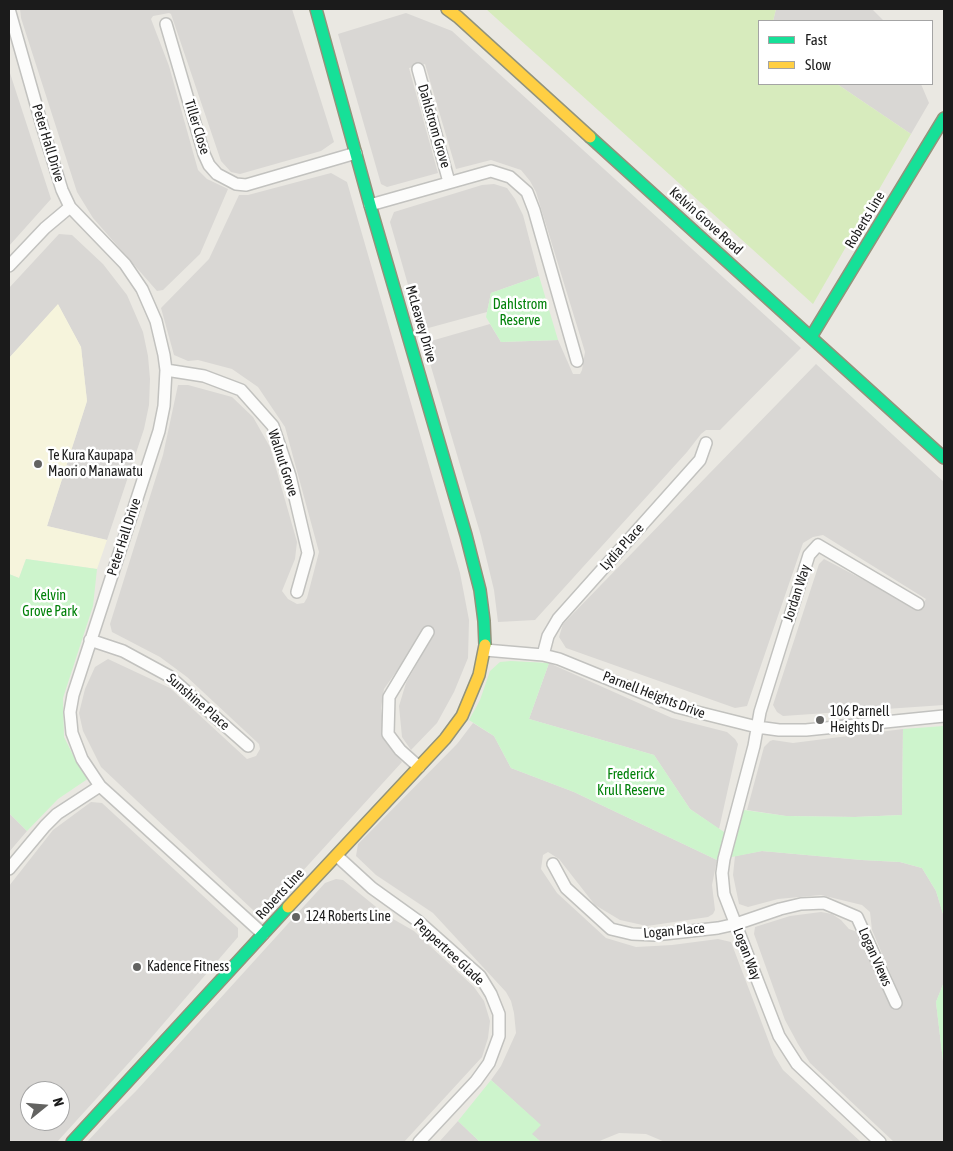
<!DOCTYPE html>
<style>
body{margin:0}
#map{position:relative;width:953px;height:1151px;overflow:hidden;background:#eae8e2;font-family:"Asap Condensed",sans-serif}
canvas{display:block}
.frame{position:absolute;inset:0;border:10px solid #1b1b1b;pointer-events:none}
.legend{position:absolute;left:758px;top:20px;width:175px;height:65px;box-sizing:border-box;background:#fff;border:1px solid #a4a4a4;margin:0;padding:6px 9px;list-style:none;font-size:15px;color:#1b1b1b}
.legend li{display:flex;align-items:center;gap:10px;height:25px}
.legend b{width:25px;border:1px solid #a4a4a4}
.north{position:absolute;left:20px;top:1081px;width:50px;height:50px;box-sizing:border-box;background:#fff;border:1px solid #a4a4a4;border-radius:50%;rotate:73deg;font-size:14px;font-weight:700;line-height:20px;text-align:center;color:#1b1b1b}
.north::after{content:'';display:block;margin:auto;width:18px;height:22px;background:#636361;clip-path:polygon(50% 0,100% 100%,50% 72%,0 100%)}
</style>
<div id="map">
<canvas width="953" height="1151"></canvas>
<div class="frame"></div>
<ul class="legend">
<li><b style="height:6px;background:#16e098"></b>Fast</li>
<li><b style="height:6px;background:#ffcf43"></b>Slow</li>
</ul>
<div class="north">N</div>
</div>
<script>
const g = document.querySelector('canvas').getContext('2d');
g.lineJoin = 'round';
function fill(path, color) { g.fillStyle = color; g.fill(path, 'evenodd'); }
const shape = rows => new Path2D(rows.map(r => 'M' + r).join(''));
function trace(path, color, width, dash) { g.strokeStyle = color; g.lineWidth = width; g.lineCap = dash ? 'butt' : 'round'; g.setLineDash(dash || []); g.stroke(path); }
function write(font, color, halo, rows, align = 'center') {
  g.font = font + ' "Asap Condensed",sans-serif'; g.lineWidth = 5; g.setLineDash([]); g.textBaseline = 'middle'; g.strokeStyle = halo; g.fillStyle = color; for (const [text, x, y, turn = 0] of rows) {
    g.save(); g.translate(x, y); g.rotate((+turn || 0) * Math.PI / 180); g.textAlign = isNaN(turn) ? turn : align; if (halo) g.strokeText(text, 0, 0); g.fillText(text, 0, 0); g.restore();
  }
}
fill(shape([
 [20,9,292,9,334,142,321,151,240,174,231,172,221,161,171,14,169,13,153,16,151,19,169,66,198,170,207,179,228,189,200,254,163,290,157,291,93,218,77,192,21,18],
 [776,9,872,9,884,21,773,21],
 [406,13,452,31,801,348,720,430,706,430,701,434,687,452,535,620,498,622,494,590,481,536,424,343,490,324,501,342,558,340,573,374,580,374,582,370,585,352,536,192,530,181,521,170,491,160,456,169,425,64,409,68,438,173,387,187,381,184,338,34],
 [9,70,51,199,9,246],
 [837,84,921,84,929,103,911,134],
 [331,173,347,182,460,573,469,620,468,658,454,692,437,723,411,750,402,737,399,706,406,683,434,633,426,629,384,689,381,708,385,737,392,750,402,762,269,908,254,911,101,767,83,731,79,713,85,689,95,667,108,659,170,688,247,759,256,756,260,749,259,744,187,677,160,657,112,632,110,624,163,455,178,385,188,385,232,397,253,417,270,447,297,542,295,559,282,591,288,599,297,604,304,603,307,598,319,552,285,427,258,387,232,369,198,360,188,361,174,355,161,308,209,259,239,195,248,195],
 [494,184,507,188,515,199,523,215,539,276,491,293,487,312,421,330,390,222,394,212,482,185],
 [59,234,72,235,103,264,127,295,143,332,148,356,150,379,149,405,144,429,107,540,47,526,87,401,81,347,58,305,9,358,9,288],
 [816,364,944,482,944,705,783,716,777,712,773,705,819,564,824,559,919,609,926,599,823,535,813,537,803,543,747,706,735,708,566,648,559,637,563,624],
 [549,663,672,718,727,732,735,739,738,744,719,829,690,809,654,755,529,719],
 [473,723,494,736,511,768,574,792,717,860,712,885,715,910,713,914,708,917,647,926,620,920,595,905,559,859,548,852,543,855,541,869,557,893,606,938,636,947,672,945,718,939,731,942,774,1055,783,1070,861,1142,665,1142,646,1134,619,1133,597,1142,541,1142,531,1134,540,1125,491,1080,501,1066,516,1033,514,1013,511,1001,506,992,433,913,376,875,356,856,358,844,457,744],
 [903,729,902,815,855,817,786,816,747,810,764,747,770,741,773,740,793,743],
 [91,802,102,803,238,928,238,937,145,1045,57,1142,9,1142,9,886,53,830],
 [30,1091,60,1091,60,1121,30,1121],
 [9,813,27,831,9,852],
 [762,851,862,860,900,862,922,868,936,891,944,917,944,982,936,1002,943,1061,944,1063,944,1142,894,1142,810,1063,798,1044,785,1020,754,934,755,927,790,916,821,912,832,914,841,920,849,929,860,933,895,1007,903,1003,872,930,870,912,862,905,821,895,778,899,748,907,739,904,733,875,735,856],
 [336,879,343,880,386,915,414,931,474,987,484,1001,490,1021,488,1038,482,1057,404,1142,87,1142,111,1116,136,1091,325,883],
 [458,1121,480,1142,439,1142]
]), '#d9d7d4');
fill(shape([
 [58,304,81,347,87,401,47,526,107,540,97,569,26,559,19,578,9,574,9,358]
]), '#f6f4dc');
fill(shape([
 [486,9,776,9,773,21,759,21,759,84,837,84,911,134,813,304]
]), '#d7ebbd');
fill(shape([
 [539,276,558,340,501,342,486,317,491,293],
 [26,559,97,569,93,606,63,698,64,737,78,765,89,778,58,799,27,831,9,813,9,574,19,578],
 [511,661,549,663,529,719,654,755,690,809,730,836,737,809,786,816,855,817,902,815,903,729,944,726,944,917,936,891,922,868,900,862,862,860,762,851,717,860,574,792,511,768,494,736,469,720,480,700,490,671,500,662],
 [944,982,944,1063,943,1061,936,1002],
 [491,1080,541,1125,532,1134,541,1142,480,1142,458,1121]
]), '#cdf4cc');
const street = shape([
 [9,9,43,129,62,190,70,207,125,264,142,289,156,321,164,355,166,370,164,406,159,431,73,695,70,712,72,733,82,759,100,786,263,934],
 [166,24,204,154,209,165,217,174,236,184,246,185,356,153],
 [418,69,449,182],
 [370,205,491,171,510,177,527,192,534,210,577,361],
 [9,266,45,228,70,207],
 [166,370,204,376,241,390,273,426,290,476,308,553,297,592],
 [90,640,123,651,169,676,248,746],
 [485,650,543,655,559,659,677,707,757,727,779,730,806,730,944,716],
 [543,655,548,636,558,619,700,460,706,443],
 [419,767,400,750,388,734,389,697,428,632],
 [337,856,372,888,418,921,480,976,491,994,499,1014,499,1036,489,1063,476,1081,419,1142],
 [553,864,566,888,611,929,632,934,655,935,718,928,736,924,780,909,801,904,824,903,857,917,896,1003],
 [9,869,45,826,57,814,100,786],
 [880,1142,797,1064,779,1036,724,894,722,873,724,859,754,746,760,712,809,555,818,545,918,604]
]);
const fast = shape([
 [316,9,370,205,466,535,480,590,484,621,485,645],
 [590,137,944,458],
 [811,337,944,118],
 [72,1142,288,907]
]);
const slow = shape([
 [447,9,458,17,590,137],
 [288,907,445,739,462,716,479,675,485,645]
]);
trace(street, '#c2c2bf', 14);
trace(fast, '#92937b', 14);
trace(slow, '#92937b', 14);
trace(street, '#fcfcfb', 11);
trace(fast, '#16e098', 11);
trace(slow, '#ffcf43', 11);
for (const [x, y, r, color] of [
 [38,464,5,"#636361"],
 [820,720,5,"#636361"],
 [296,917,5,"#636361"],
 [137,967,5,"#636361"]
]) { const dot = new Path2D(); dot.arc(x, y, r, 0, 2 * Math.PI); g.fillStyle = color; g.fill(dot); trace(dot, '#fff', 2); }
write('14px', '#1b1b1b', '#fff', [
 ["Dahlstrom Grove",434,126,74],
 ["Tiller Close",197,127,73],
 ["Peter Hall Drive",48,143,73],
 ["Roberts Line",865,220,-59],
 ["Kelvin Grove Road",706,221,42],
 ["McLeavey Drive",421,324,74],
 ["Walnut Grove",283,463,72],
 ["Peter Hall Drive",124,537,-72],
 ["Lydia Place",622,547,-48],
 ["Jordan Way",797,593,-72],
 ["Parnell Heights Drive",654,695,21],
 ["Sunshine Place",198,702,41],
 ["Roberts Line",280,894,-47],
 ["Logan Place",674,931,-5],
 ["Peppertree Glade",449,952,43],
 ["Logan Way",747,954,69],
 ["Logan Views",875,957,66]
]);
write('14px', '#018109', '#fff', [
 ["Dahlstrom",520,305],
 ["Reserve",520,321],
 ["Kelvin",50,596],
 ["Grove Park",50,612],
 ["Frederick",631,775],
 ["Krull Reserve",631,791]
]);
write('14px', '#1b1b1b', '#fff', [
 ["Te Kura Kaupapa",48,456],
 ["Maori o Manawatu",48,472],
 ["106 Parnell",830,712],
 ["Heights Dr",830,728],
 ["124 Roberts Line",306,917],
 ["Kadence Fitness",147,967]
], 'left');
</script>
